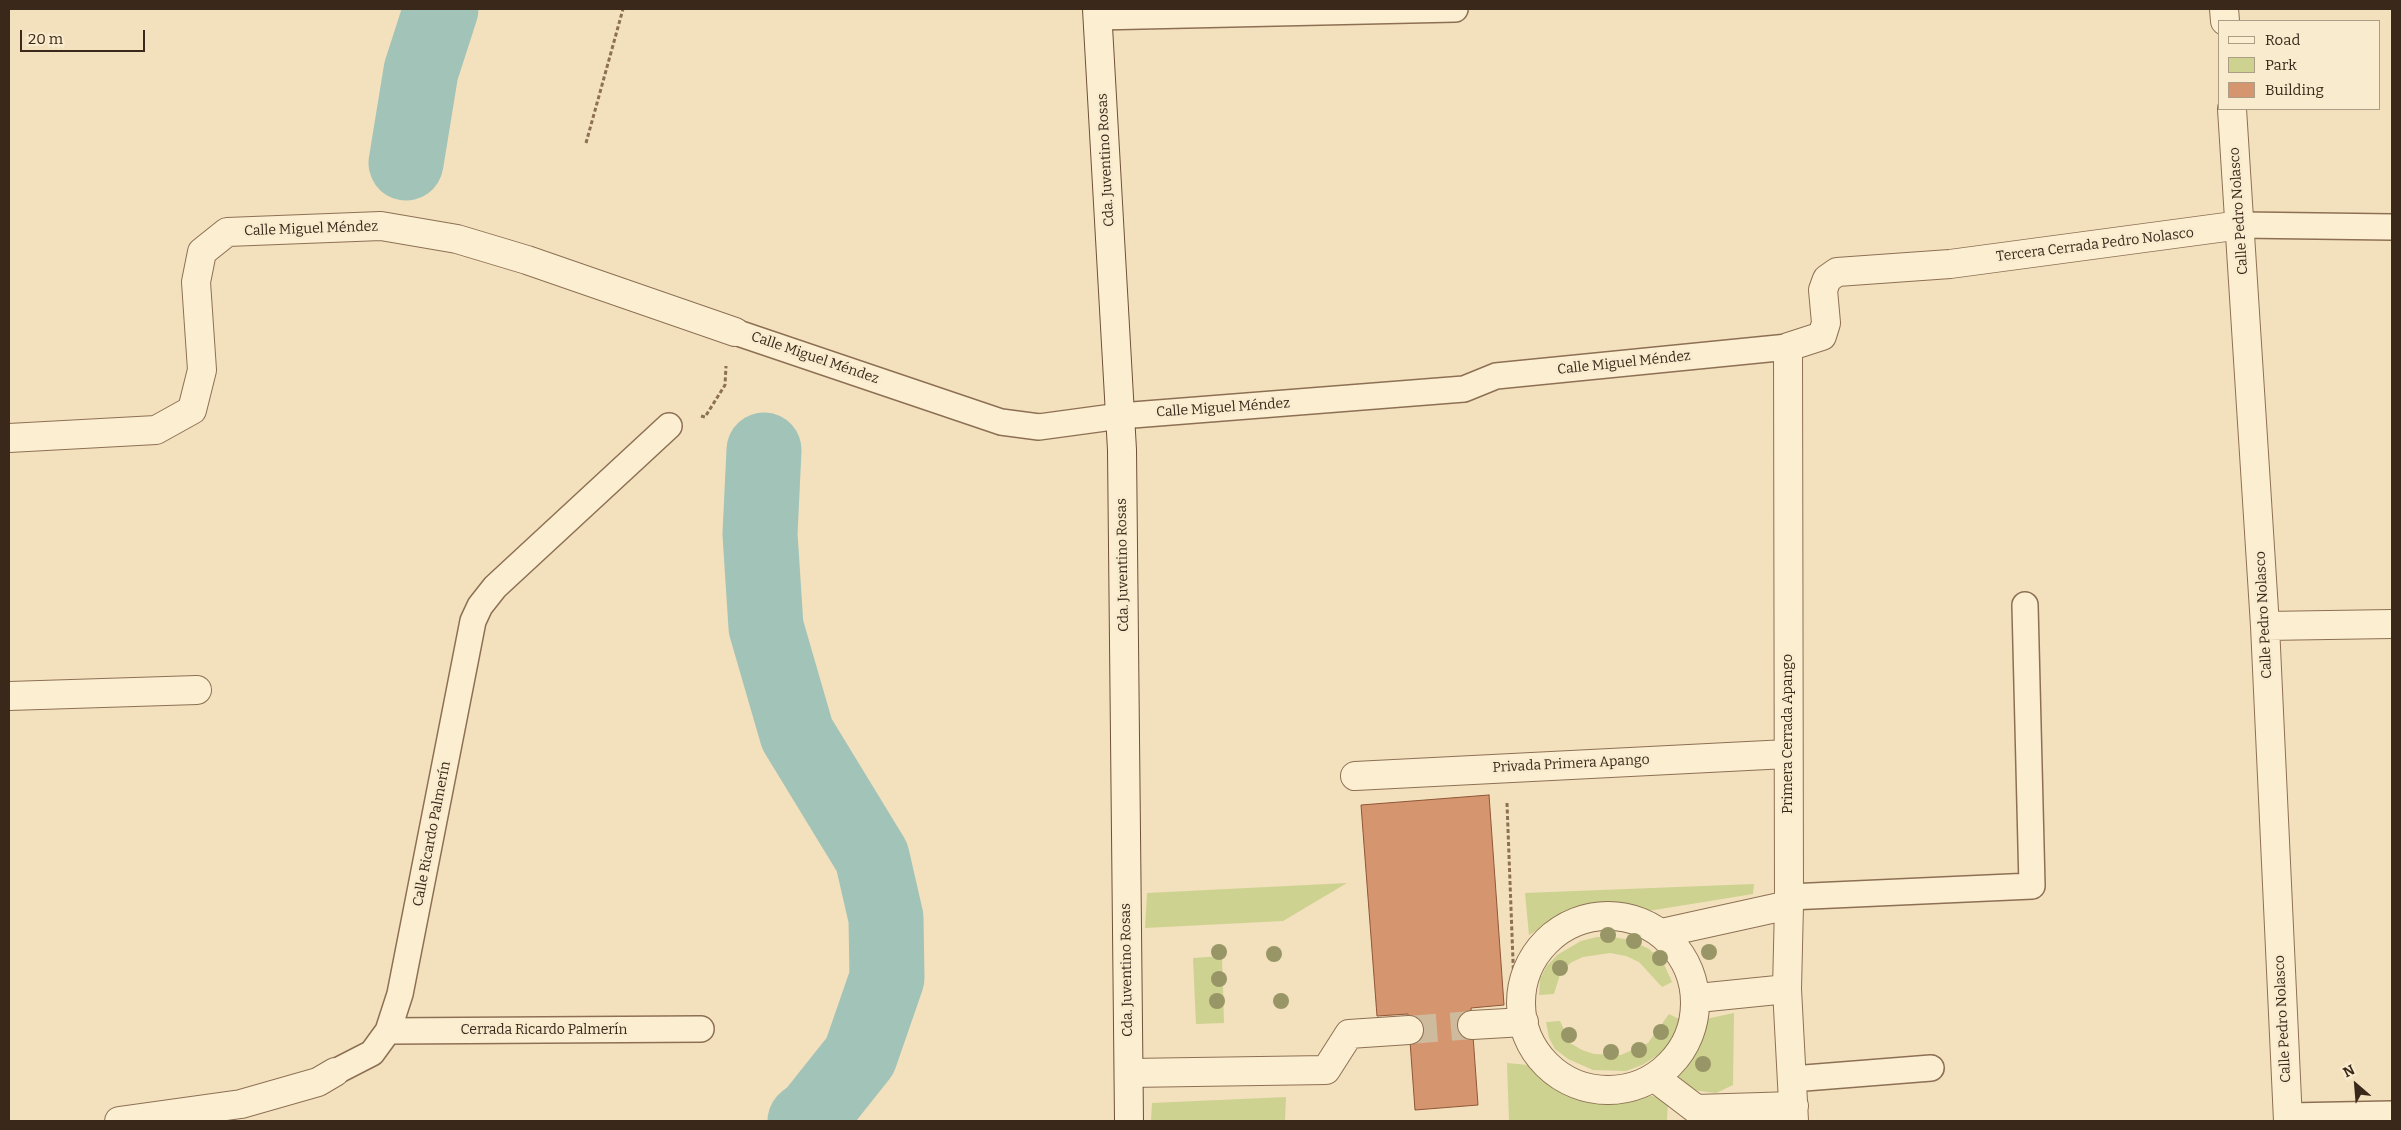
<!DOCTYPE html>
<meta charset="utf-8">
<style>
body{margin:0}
#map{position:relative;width:2401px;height:1130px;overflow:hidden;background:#f3e0bd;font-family:Bitter,serif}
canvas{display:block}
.frame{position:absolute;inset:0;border:10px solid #3a291b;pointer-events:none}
.legend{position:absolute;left:2218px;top:20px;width:162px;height:90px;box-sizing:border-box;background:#f9ebce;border:1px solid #ad9d86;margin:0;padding:6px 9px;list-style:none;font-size:15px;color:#3a291b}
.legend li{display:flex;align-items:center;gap:10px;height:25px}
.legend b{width:25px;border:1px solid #ad9d86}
.north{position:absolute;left:2331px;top:1060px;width:50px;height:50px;-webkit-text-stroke:4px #f9ebce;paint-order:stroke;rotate:333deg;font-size:14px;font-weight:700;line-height:20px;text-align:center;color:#3a291b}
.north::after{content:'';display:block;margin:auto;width:18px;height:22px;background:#3a291b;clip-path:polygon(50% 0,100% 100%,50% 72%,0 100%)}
.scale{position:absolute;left:20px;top:30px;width:125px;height:22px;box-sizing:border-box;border:2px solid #3a291b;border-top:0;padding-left:6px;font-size:15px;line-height:18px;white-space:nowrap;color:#3a291b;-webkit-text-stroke:4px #f9ebce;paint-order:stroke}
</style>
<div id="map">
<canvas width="2401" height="1130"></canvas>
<div class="frame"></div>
<ul class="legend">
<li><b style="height:6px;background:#fceed1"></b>Road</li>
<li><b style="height:14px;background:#cdd290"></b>Park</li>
<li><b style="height:14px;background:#d5956f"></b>Building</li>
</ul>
<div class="north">N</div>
<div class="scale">20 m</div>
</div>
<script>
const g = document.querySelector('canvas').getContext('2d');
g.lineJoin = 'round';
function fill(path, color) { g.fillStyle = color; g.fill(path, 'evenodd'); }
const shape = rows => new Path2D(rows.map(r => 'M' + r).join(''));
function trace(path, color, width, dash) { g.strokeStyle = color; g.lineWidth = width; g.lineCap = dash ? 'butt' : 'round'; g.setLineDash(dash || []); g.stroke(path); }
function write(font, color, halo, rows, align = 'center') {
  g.font = font + ' Bitter,serif'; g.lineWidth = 5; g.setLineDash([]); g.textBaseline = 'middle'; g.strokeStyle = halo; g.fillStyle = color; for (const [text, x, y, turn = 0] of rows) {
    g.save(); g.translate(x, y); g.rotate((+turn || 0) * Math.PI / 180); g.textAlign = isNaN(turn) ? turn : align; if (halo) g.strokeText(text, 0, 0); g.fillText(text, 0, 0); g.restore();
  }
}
fill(shape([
 [1347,883,1283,921,1145,928,1147,893],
 [1754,884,1753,894,1648,911,1609,904,1556,918,1529,935,1525,893],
 [1597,937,1613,937,1630,940,1649,949,1663,962,1672,982,1662,987,1639,962,1626,956,1610,953,1583,957,1572,962,1561,971,1554,994,1539,995,1540,979,1546,967,1557,955,1581,941],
 [1222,956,1224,1023,1196,1024,1193,958],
 [1734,1013,1733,1085,1716,1093,1684,1089,1675,1071,1701,1020],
 [1669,1014,1679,1019,1672,1039,1660,1054,1642,1065,1626,1071,1593,1070,1568,1059,1555,1049,1549,1038,1546,1022,1560,1021,1570,1043,1582,1050,1594,1054,1621,1055,1648,1043],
 [1507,1063,1528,1065,1556,1087,1581,1099,1610,1104,1646,1094,1668,1101,1667,1121,1509,1121],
 [1286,1097,1285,1121,1151,1121,1152,1103]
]), '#cdd290');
trace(shape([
 [406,163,421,71,441,9],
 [764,450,760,534,766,627,797,734,872,857,886,918,887,978,860,1056,813,1115,805,1121]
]), '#a1c3b8', 75);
const building = shape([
 [1489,795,1504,1005,1471,1008,1478,1105,1415,1110,1408,1014,1377,1016,1361,805,1489,795]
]);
fill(building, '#d5956f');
trace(building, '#8f5637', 1);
trace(shape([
 [1409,1030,1472,1025]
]), '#cebb9d', 28, [28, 14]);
const lane = shape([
 [1097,17,1455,9],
 [2241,225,2392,227],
 [735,332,1001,422,1039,427,1120,416,1464,389,1496,376,1788,347],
 [1789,897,2032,886,2025,605],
 [388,1031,701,1029],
 [335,1072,372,1053,388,1031,400,994,473,621,480,606,495,587,669,426],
 [1792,1079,1931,1068],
 [2288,1116,2392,1114]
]);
const street = shape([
 [2224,9,2225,21],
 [2232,109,2265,626,2288,1121],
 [9,438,156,430,192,410,202,370,196,282,202,252,227,232,381,226,457,239,527,260,735,332],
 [2265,626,2392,624],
 [9,696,197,690],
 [1355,776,1787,754],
 '1521 1003a87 87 0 1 1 174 0a87 87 0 1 1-174 0Z',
 [1662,933,1789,905],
 [1698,998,1787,989],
 [1472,1025,1524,1022],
 [1129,1073,1326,1070,1349,1034,1409,1030],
 [1654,1077,1696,1109,1794,1106],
 [119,1121,241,1104,318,1082,335,1072],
 [1794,1121,1787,989,1789,905,1788,347,1822,336,1826,323,1823,290,1827,279,1837,272,1950,264,2241,225]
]);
const secondary = shape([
 [1097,9,1122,450,1129,1121]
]);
trace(lane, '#8d7054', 28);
trace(street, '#8d7054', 30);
trace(secondary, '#6e5138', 30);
trace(shape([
 [586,143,623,9],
 [701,416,705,417,725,385,726,366],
 [1507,803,1514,987]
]), '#8d7054', 3, [4, 2.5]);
trace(lane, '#fceed1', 25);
trace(street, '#fceed1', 28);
trace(secondary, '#fceed1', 28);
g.fillStyle = '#989666';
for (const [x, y] of [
 [1608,935],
 [1634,941],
 [1219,952],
 [1709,952],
 [1274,954],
 [1660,958],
 [1560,968],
 [1219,979],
 [1217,1001],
 [1281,1001],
 [1661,1032],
 [1569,1035],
 [1639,1050],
 [1611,1052],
 [1703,1064]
]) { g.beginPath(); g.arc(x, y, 8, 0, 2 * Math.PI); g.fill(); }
write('14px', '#3a291b', '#f9ebce', [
 ["Cda. Juventino Rosas",1106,160,-93],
 ["Calle Pedro Nolasco",2239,211,-94],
 ["Calle Miguel Méndez",311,229,-2],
 ["Tercera Cerrada Pedro Nolasco",2095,245,-7],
 ["Calle Miguel Méndez",815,358,19],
 ["Calle Miguel Méndez",1624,363,-6],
 ["Calle Miguel Méndez",1223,408,-4],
 ["Cda. Juventino Rosas",1123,565,-91],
 ["Calle Pedro Nolasco",2264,615,-93],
 ["Primera Cerrada Apango",1788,734,-90],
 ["Privada Primera Apango",1571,764,-3],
 ["Calle Ricardo Palmerín",432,834,-79],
 ["Cda. Juventino Rosas",1127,970,-91],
 ["Calle Pedro Nolasco",2283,1019,-93],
 ["Cerrada Ricardo Palmerín",544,1030]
]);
</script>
